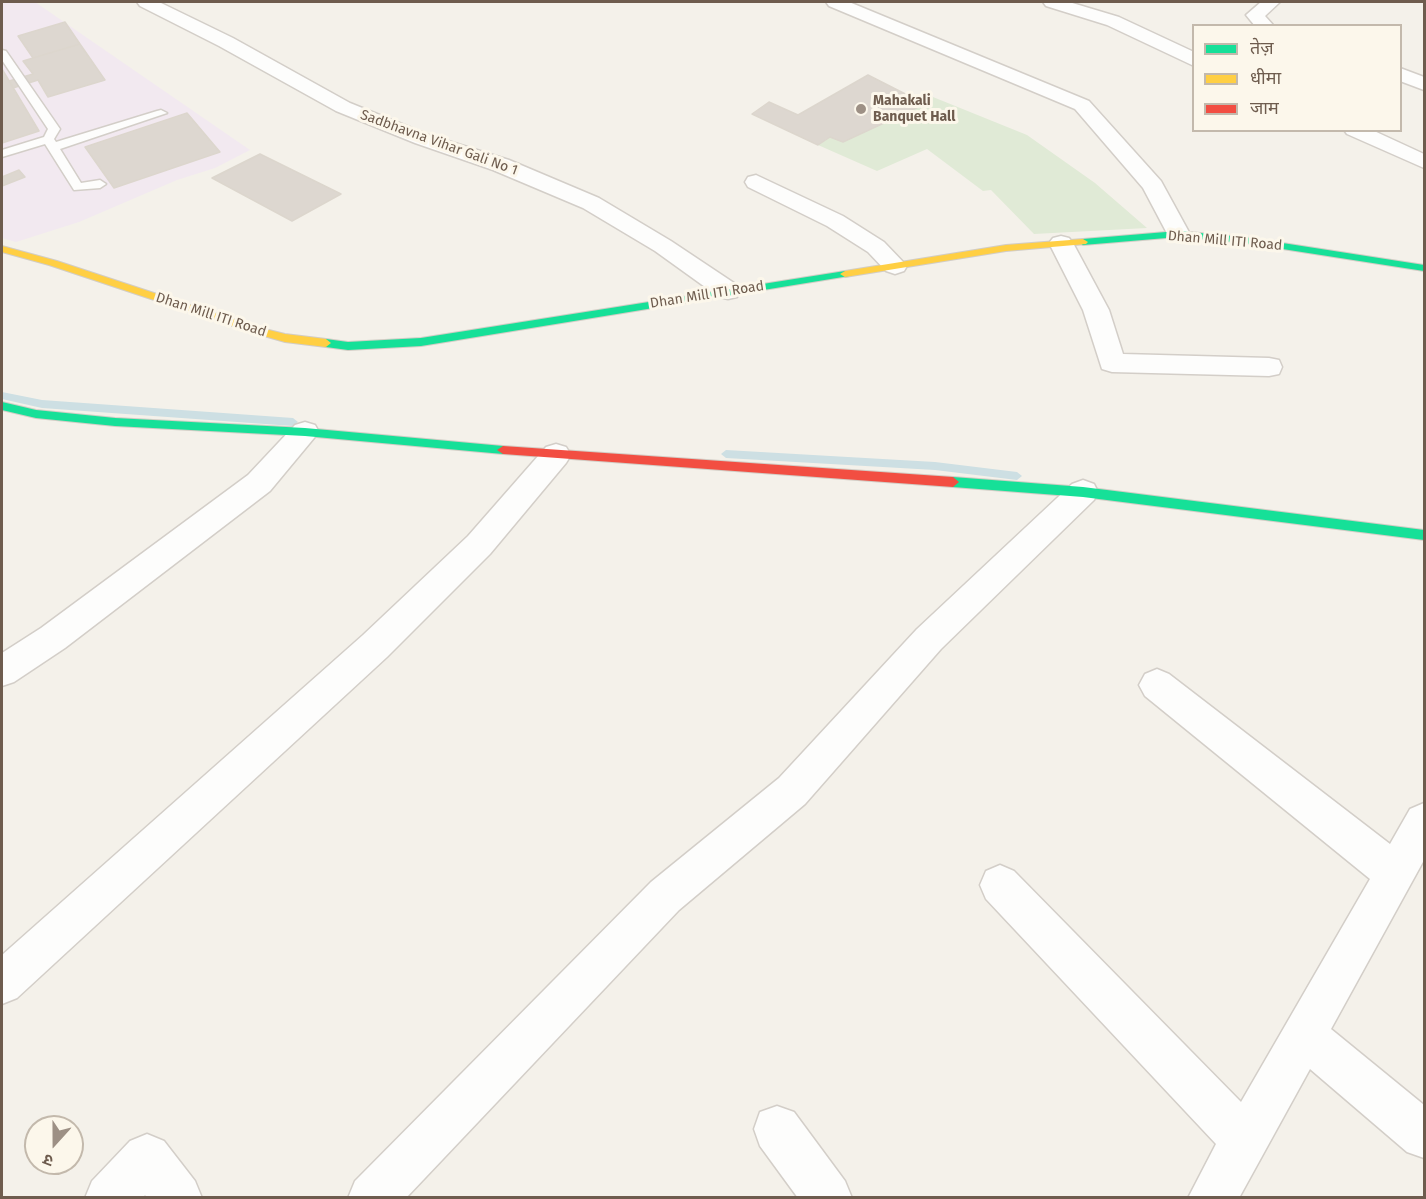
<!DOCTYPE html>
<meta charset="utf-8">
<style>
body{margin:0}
#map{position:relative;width:1426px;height:1199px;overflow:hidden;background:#f4f1ea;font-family:"Fira Sans","Noto Sans Devanagari",sans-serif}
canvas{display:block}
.frame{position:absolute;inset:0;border:3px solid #6e5c4e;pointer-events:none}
.legend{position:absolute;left:1192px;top:24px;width:210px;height:108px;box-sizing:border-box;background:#fcf7eb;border:2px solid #c3b9ac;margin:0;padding:8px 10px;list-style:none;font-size:18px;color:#6e5c4e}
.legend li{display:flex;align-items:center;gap:12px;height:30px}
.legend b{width:30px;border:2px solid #c3b9ac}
.north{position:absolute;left:24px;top:1115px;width:60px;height:60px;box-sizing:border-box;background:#fcf7eb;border:2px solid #c3b9ac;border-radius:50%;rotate:201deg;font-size:16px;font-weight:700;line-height:24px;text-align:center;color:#6e5c4e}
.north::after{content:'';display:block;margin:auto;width:21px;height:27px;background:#9d9085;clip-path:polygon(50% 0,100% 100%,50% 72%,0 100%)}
</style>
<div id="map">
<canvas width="1426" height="1199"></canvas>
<div class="frame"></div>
<ul class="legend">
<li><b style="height:8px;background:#16e098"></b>तेज़</li>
<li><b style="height:8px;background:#ffcf43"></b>धीमा</li>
<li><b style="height:8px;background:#f24e42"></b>जाम</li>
</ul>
<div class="north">उ</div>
</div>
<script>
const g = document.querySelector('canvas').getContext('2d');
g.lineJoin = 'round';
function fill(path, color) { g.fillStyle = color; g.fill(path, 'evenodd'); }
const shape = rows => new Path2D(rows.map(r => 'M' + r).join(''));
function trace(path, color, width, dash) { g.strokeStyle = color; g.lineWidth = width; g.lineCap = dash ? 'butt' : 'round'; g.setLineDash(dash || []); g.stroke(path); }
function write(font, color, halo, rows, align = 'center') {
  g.font = font + ' "Fira Sans",sans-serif'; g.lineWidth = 6; g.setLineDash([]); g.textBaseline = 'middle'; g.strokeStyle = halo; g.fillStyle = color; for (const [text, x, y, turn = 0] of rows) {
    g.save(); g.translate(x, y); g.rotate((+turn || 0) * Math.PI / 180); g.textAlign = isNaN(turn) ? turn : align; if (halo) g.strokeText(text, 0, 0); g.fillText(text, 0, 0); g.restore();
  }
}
fill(shape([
 [2,2,35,2,250,150,215,168,177,180,79,222,16,242,2,238]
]), '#f2e9f0');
fill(shape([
 [928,95,1027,135,1095,183,1147,228,1034,234,991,190,983,191,927,149,877,171,818,145,830,137,843,142,925,104,920,101]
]), '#e0ead6');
fill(shape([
 [2,392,42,400,293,418,298,422,293,426,42,408,2,399,2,392],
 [726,450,935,462,1017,472,1022,476,1017,480,935,470,726,458,721,454,726,450]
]), '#cddfe3');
const building = shape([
 [65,22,80,44,33,58,18,36,65,22],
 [80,44,105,80,48,97,38,80,13,88,9,81,33,74,23,61,80,44],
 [2,69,39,131,2,143,2,69],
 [868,75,925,104,843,142,830,137,818,145,752,114,769,102,798,115,868,75],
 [187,113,220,152,114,188,85,147,187,113],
 [260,154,341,194,292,221,212,178,260,154],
 [19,170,25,177,2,186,2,177,19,170]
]);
fill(building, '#ddd7d0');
trace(building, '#dcd6cd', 1.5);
const lane = shape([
 [2,50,6,51,60,129,54,139,56,142,157,111,161,110,167,113,60,149,81,183,100,180,106,184,100,188,74,190,45,144,2,157,2,150,44,137,48,129,2,60,2,50]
]);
const street = shape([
 [137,2,159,2,233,38,350,103,429,135,509,160,599,198,671,241,737,285,741,291,737,297,728,299,719,297,655,251,583,208,493,170,415,143,336,111,219,46,140,6,137,2],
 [826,2,849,2,1089,101,1161,181,1190,234,1186,239,1178,241,1170,239,1143,188,1075,109,829,6,826,2],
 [1043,2,1069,2,1119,17,1194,52,1194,66,1107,25,1046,6,1043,2],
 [1261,2,1280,2,1265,16,1274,26,1255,26,1246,15,1261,2],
 [1400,68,1424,77,1424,90,1400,81,1400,68],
 [1344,130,1372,130,1424,154,1424,168,1347,134,1344,130],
 [756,175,843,216,884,242,907,266,904,271,895,274,886,271,868,252,827,226,748,187,745,182,748,177,756,175],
 [1061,236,1069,238,1073,243,1109,310,1123,354,1269,358,1279,360,1282,367,1279,374,1269,376,1112,372,1102,369,1083,310,1049,243,1053,238,1061,236],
 [305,422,315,425,319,432,270,491,65,648,14,682,2,686,2,653,41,628,248,475,295,425,305,422],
 [556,444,566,447,571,455,566,463,490,554,387,657,17,998,2,1004,2,955,363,635,468,536,546,447,556,444],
 [1083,480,1094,484,1098,492,1094,500,941,649,805,804,679,910,406,1198,348,1198,355,1181,651,882,779,778,917,629,1072,484,1083,480],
 [1157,669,1169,674,1390,844,1410,809,1424,803,1424,860,1331,1029,1424,1105,1424,1158,1407,1152,1310,1069,1239,1198,1188,1198,1216,1144,986,899,980,885,986,871,1000,865,1014,871,1241,1102,1370,879,1145,696,1139,685,1145,674,1157,669],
 [777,1106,794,1112,845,1181,852,1198,798,1198,760,1146,754,1129,760,1112,777,1106],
 [147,1134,164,1141,195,1181,202,1198,147,1198,145,1195,143,1198,85,1198,92,1181,130,1141,147,1134]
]);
const fast = shape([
 [1178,231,1244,237,1424,265,1424,271,1244,243,1178,237,1083,245,1078,242,1083,239,1178,231],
 [845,271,849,272,849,276,421,346,348,350,326,347,321,343,326,339,348,342,421,338,845,271],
 [2,402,36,410,115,418,305,428,503,446,509,450,503,454,305,436,115,426,36,418,2,410,2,402],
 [953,477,1083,487,1424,530,1424,540,1083,497,953,487,947,482,953,477]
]);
const slow = shape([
 [1083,239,1088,242,1086,244,1006,251,845,277,840,274,845,271,1006,245,1083,239],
 [2,246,57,261,257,327,285,334,326,339,331,343,326,347,285,342,250,332,49,265,2,252,2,246]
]);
const jam = shape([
 [503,446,953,477,959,482,953,487,503,454,497,450,503,446]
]);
trace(lane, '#d3cec8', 3);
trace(street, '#d3cec8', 3);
trace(fast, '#d2cdc5', 2);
trace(slow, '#d2cdc5', 2);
trace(jam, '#d2cdc5', 2);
fill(lane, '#fdfdfc');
fill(street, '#fdfdfc');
fill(fast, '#16e098');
fill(slow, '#ffcf43');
fill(jam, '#f24e42');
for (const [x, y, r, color] of [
 [861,109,6,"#9d9085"]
]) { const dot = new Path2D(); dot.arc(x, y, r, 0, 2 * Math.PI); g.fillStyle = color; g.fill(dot); trace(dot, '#fcf7eb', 2); }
write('bold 14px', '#6e5c4e', '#fcf7eb', [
 ["Mahakali",873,101],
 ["Banquet Hall",873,117]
], 'left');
write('14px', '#6e5c4e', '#fcf7eb', [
 ["Sadbhavna Vihar Gali No 1",439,143,20],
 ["Dhan Mill ITI Road",1225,241,5],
 ["Dhan Mill ITI Road",707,295,-9],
 ["Dhan Mill ITI Road",211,315,18]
]);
</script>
